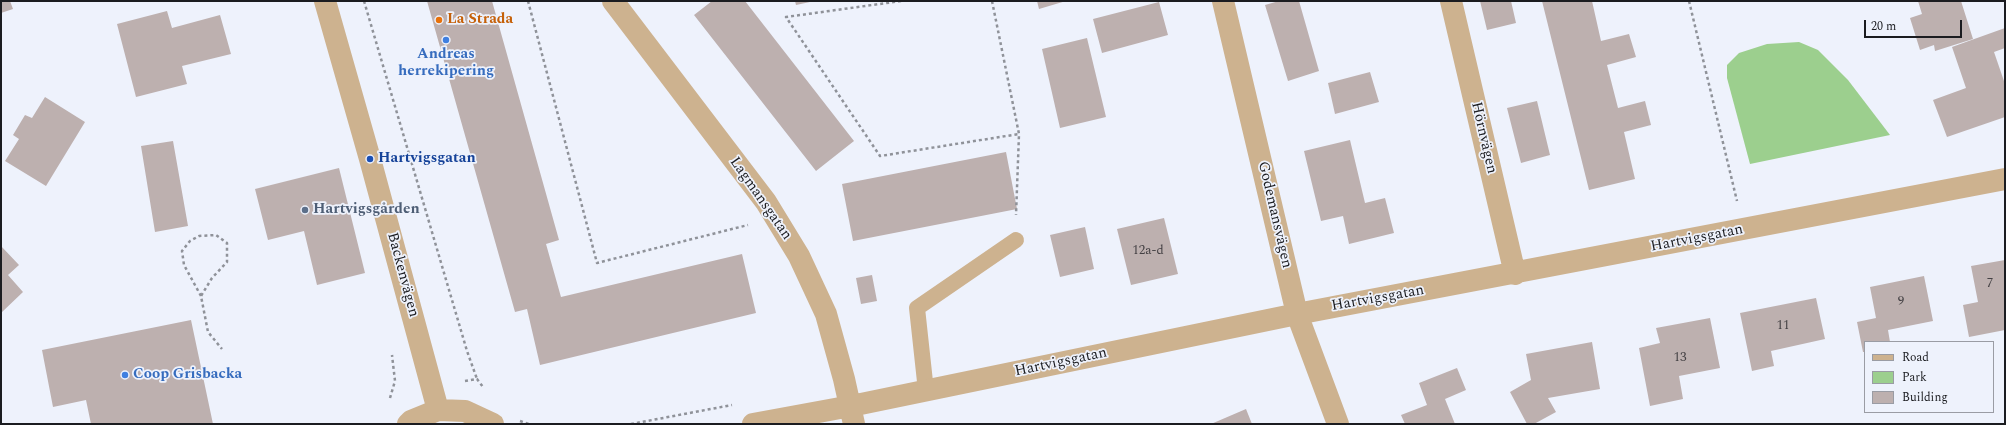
<!DOCTYPE html>
<meta charset="utf-8">
<style>
body{margin:0}
#map{position:relative;width:2006px;height:425px;overflow:hidden;background:#eef2fc;font-family:Spectral,serif}
canvas{display:block}
.frame{position:absolute;inset:0;border:2px solid #1b1c20;pointer-events:none}
.legend{position:absolute;left:1864px;top:341px;width:130px;height:72px;box-sizing:border-box;background:#eef2fc;border:1px solid #9a9ca4;margin:0;padding:5px 7px;list-style:none;font-size:12px;color:#1b1c20}
.legend li{display:flex;align-items:center;gap:8px;height:20px}
.legend b{width:20px;border:1px solid #9a9ca4}
.scale{position:absolute;left:1864px;top:20px;width:98px;height:18px;box-sizing:border-box;border:2px solid #1b1c20;border-top:0;padding-left:5px;font-size:12px;line-height:14px;white-space:nowrap;color:#1b1c20;-webkit-text-stroke:3px #eef2fc;paint-order:stroke}
</style>
<div id="map">
<canvas width="2006" height="425"></canvas>
<div class="frame"></div>
<ul class="legend">
<li><b style="height:5px;background:#cdb28f"></b>Road</li>
<li><b style="height:11px;background:#9ccf8e"></b>Park</li>
<li><b style="height:11px;background:#bdb0af"></b>Building</li>
</ul>
<div class="scale">20 m</div>
</div>
<script>
const g = document.querySelector('canvas').getContext('2d');
g.lineJoin = 'round';
function fill(path, color) { g.fillStyle = color; g.fill(path, 'evenodd'); }
const shape = rows => new Path2D(rows.map(r => 'M' + r).join(''));
function trace(path, color, width, dash) { g.strokeStyle = color; g.lineWidth = width; g.lineCap = dash ? 'butt' : 'round'; g.setLineDash(dash || []); g.stroke(path); }
function write(font, color, halo, rows, align = 'center') {
  g.font = font + ' Spectral,serif'; g.lineWidth = 3.5; g.setLineDash([]); g.textBaseline = 'middle'; g.strokeStyle = halo; g.fillStyle = color; for (const [text, x, y, turn = 0] of rows) {
    g.save(); g.translate(x, y); g.rotate((+turn || 0) * Math.PI / 180); g.textAlign = isNaN(turn) ? turn : align; if (halo) g.strokeText(text, 0, 0); g.fillText(text, 0, 0); g.restore();
  }
}
fill(shape([
 [1799,42,1818,50,1848,80,1890,135,1750,164,1727,78,1727,65,1739,53,1767,44]
]), '#9ccf8e');
fill(shape([
 [1,1,10,1,13,9,1,13],
 [427,1,492,1,559,240,546,244,561,297,742,254,756,313,540,365,527,309,515,312],
 [712,1,745,1,854,141,816,171,694,15],
 [795,1,810,1,810,2,796,5],
 [1037,1,1066,1,1039,9],
 [1279,1,1299,1,1319,71,1288,81,1265,5],
 [1480,1,1511,1,1516,23,1487,30],
 [1542,1,1592,1,1601,41,1629,34,1636,57,1607,65,1618,108,1645,101,1651,125,1624,132,1635,179,1589,190],
 [1918,1,1961,1,1973,39,1935,51,1934,45,1920,50,1910,18,1922,14],
 [1159,2,1168,35,1102,53,1093,19],
 [167,11,172,28,220,15,231,54,182,66,187,84,136,97,117,24],
 [2005,28,2005,48,1994,52,2005,84,2005,117,1947,137,1933,100,1966,88,1952,47],
 [1087,38,1106,117,1060,128,1042,49],
 [1370,72,1379,102,1335,114,1328,83],
 [45,97,85,122,46,186,5,161,19,139,13,135,25,115,32,118],
 [1537,101,1550,155,1521,163,1507,108],
 [1350,140,1365,203,1385,198,1394,233,1349,244,1343,216,1321,221,1304,151],
 [173,141,188,226,155,232,141,146],
 [1006,152,1017,209,853,241,842,184],
 [339,168,365,273,317,285,304,231,268,240,255,189],
 [1164,218,1178,274,1131,285,1117,229],
 [1085,227,1094,269,1060,277,1050,235],
 [1,246,19,265,8,275,23,292,1,313],
 [2005,260,2005,330,1969,337,1963,305,1978,302,1971,266],
 [872,275,877,301,861,304,856,278],
 [1924,276,1933,321,1888,330,1890,342,1865,342,1865,352,1863,352,1857,322,1876,318,1870,287],
 [1816,298,1825,339,1771,351,1774,366,1752,371,1740,313],
 [1710,318,1720,368,1679,376,1683,399,1650,406,1639,348,1660,343,1656,328],
 [191,320,213,424,91,424,86,400,53,407,42,350],
 [1592,342,1600,389,1548,398,1556,412,1534,424,1527,424,1510,392,1531,380,1526,354],
 [1457,368,1466,390,1445,399,1455,424,1405,424,1401,415,1427,405,1419,383],
 [1246,409,1252,424,1211,424]
]), '#bdb0af');
trace(shape([
 [364,1,467,351,477,379],
 [528,1,597,263,748,225],
 [901,1,786,17,880,156,1019,134],
 [992,1,1019,134,1016,215],
 [1689,1,1737,201],
 [201,296,184,265,182,251,190,241,199,236,216,235,227,243,227,262,212,278,201,296,208,332,222,349],
 [465,381,477,379,483,387],
 [390,398,395,381,392,355],
 [520,421,529,424],
 [631,424,732,405]
]), '#8f9299', 2.5, [3, 3]);
trace(shape([
 [926,391,917,308,1016,240]
]), '#cdb28f', 16);
trace(shape([
 [613,1,766,202,799,256,826,314,844,379,854,424],
 [1223,1,1297,314,1338,424],
 [1451,1,1515,274],
 [753,424,851,406,1297,314,2005,179]
]), '#cdb28f', 22);
trace(shape([
 [325,1,370,159,438,410],
 [408,424,411,421,438,410,465,411,493,424]
]), '#cdb28f', 22);
for (const [x, y, r, color] of [
 [439,20,4,"#e8710a"],
 [446,40,4,"#3f7fe0"],
 [370,159,4,"#1a4fb4"],
 [305,210,4,"#5c6f8a"],
 [125,375,4,"#3f7fe0"]
]) { const dot = new Path2D(); dot.arc(x, y, r, 0, 2 * Math.PI); g.fillStyle = color; g.fill(dot); trace(dot, '#eef2fc', 1.5); }
write('13px', '#444144', null, [
 ["12a-d",1148,251],
 ["7",1990,284],
 ["9",1901,302],
 ["11",1783,326],
 ["13",1680,358]
]);
write('bold 15px', '#c56008', '#eef2fc', [
 ["La Strada",447,20]
], 'left');
write('bold 15px', '#366cbe', '#eef2fc', [
 ["Andreas",446,55],
 ["herrekipering",446,72],
 ["Coop Grisbacka",133,375,"left"]
]);
write('15px', '#1b1c20', '#eef2fc', [
 ["Hörnvägen",1483,138,77],
 ["Lagmansgatan",760,199,55],
 ["Godemansvägen",1274,215,77],
 ["Hartvigsgatan",1697,239,-11],
 ["Backenvägen",402,275,75],
 ["Hartvigsgatan",1378,299,-10],
 ["Hartvigsgatan",1061,363,-12]
]);
write('bold 15px', '#164399', '#eef2fc', [
 ["Hartvigsgatan",378,159]
], 'left');
write('bold 15px', '#4e5e75', '#eef2fc', [
 ["Hartvigsgården",313,210]
], 'left');
</script>
